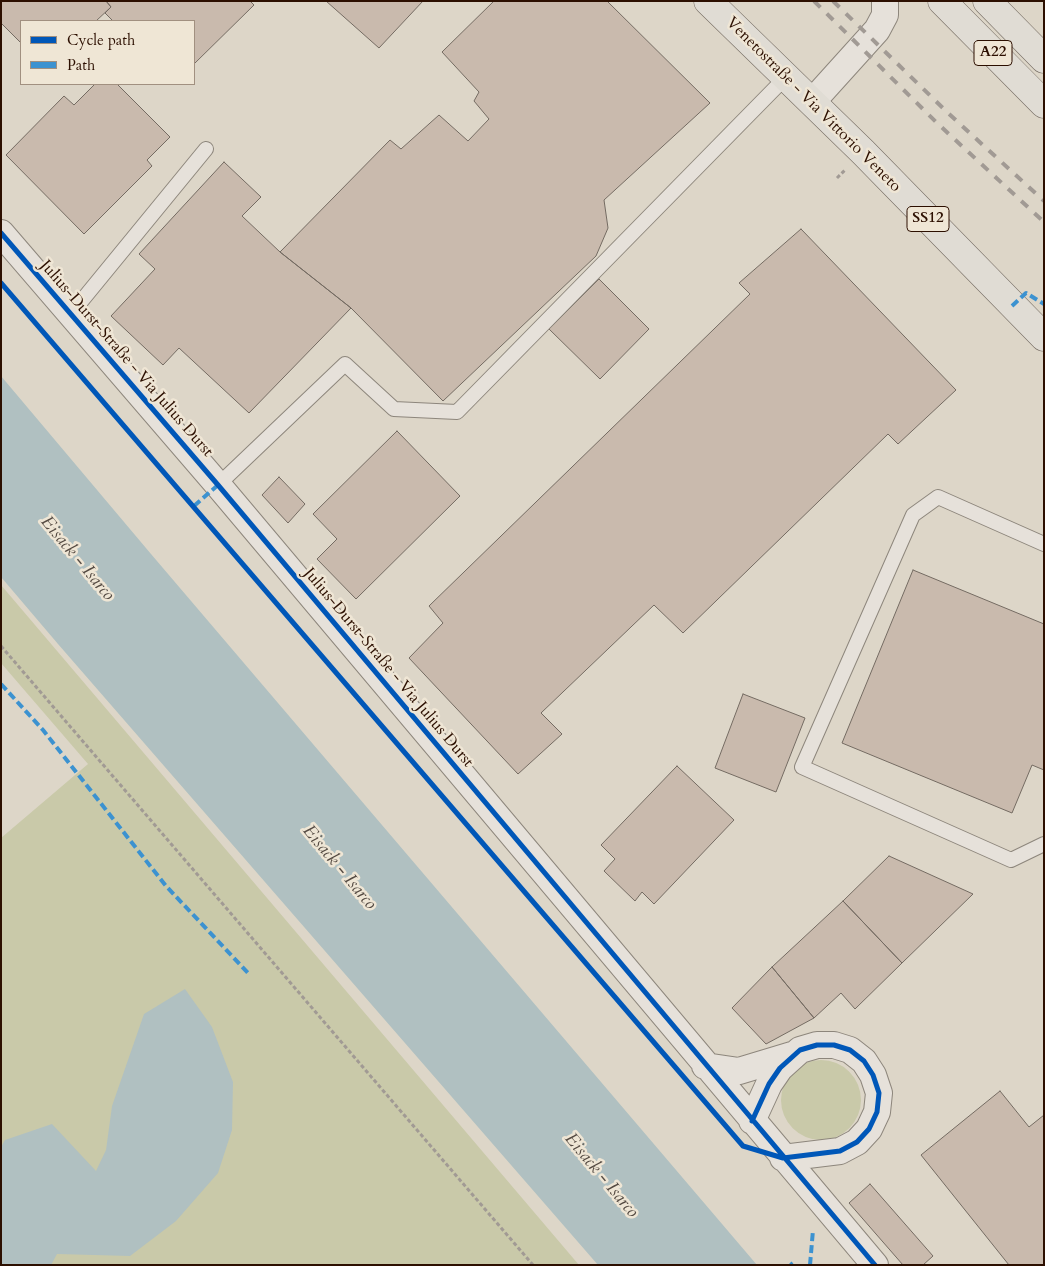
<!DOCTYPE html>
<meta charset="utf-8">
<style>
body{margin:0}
#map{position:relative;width:1045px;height:1266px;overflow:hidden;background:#ddd6c8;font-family:Cardo,serif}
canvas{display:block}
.frame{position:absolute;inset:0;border:2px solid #2c0f00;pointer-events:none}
.legend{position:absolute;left:20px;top:20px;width:175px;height:65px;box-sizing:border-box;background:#efe6d5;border:1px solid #a19080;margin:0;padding:6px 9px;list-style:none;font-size:15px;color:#2c0f00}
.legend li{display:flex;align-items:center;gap:10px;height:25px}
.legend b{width:25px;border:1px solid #a19080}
</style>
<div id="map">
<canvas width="1045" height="1266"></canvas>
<div class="frame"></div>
<ul class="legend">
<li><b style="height:6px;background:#0057b8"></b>Cycle path</li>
<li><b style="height:6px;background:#3c92d0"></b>Path</li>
</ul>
</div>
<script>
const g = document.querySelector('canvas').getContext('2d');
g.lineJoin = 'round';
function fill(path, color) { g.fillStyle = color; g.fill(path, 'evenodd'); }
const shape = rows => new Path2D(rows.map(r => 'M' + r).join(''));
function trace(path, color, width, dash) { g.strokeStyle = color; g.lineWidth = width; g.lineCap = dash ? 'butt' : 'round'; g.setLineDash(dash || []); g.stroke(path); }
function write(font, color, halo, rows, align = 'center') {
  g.font = font + ' Cardo,serif'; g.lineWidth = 5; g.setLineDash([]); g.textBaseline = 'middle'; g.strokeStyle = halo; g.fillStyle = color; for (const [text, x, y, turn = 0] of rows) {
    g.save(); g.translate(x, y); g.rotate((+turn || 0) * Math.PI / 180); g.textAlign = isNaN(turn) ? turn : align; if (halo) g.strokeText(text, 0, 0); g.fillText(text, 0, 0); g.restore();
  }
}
fill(shape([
 [1,585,579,1265,1,1265,1,838,88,764,1,663],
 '781 1100a40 40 0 1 1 80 0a40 40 0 1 1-80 0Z'
]), '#c9c9a9');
fill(shape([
 [1,376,151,554,757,1265,598,1265,58,644,1,577],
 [185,989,212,1027,233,1082,232,1130,218,1173,176,1221,130,1256,57,1254,51,1265,1,1265,1,1147,5,1140,52,1124,96,1171,106,1150,112,1106,144,1014]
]), '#b0c0c1');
const building = shape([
 [1,1,106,1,111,7,96,21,21,21,21,43,1,23,1,1],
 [106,1,250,1,254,5,194,64,194,21,113,21,105,13,111,7,106,1],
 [326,1,423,1,379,48,326,1],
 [494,1,607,1,710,103,604,200,608,228,596,256,443,401,351,308,280,252,390,140,401,149,439,115,468,141,489,119,474,101,479,92,442,52,494,1],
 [95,84,117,84,170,137,147,160,152,166,84,234,6,155,64,96,74,105,95,84],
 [224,162,261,197,242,216,280,252,351,308,249,413,179,348,163,365,111,316,155,269,139,254,224,162],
 [801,229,956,390,898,444,888,434,683,633,654,605,541,713,562,734,518,774,409,658,443,623,429,606,750,294,739,283,801,229],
 [599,279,649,329,600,379,549,329,599,279],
 [397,431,460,496,356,599,317,559,337,539,313,514,397,431],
 [279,477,305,504,288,523,262,495,279,477],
 [913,570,1044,624,1044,770,1032,765,1012,813,842,743,913,570],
 [743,694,805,718,776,792,715,768,743,694],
 [677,766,734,820,654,904,642,892,635,901,604,871,615,859,601,845,677,766],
 [889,856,973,894,902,963,843,901,889,856],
 [843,901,902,963,855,1009,841,993,814,1018,772,967,843,901],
 [772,967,814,1018,766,1044,732,1008,772,967],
 [1000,1091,1029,1127,1044,1115,1044,1265,1009,1265,921,1155,1000,1091],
 [870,1184,933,1256,923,1265,903,1265,849,1203,870,1184]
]);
fill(building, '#c9baad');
trace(building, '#746b62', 1);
const service = shape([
 [70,315,206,149],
 [218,485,345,364,394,409,457,412,786,77],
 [1044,544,938,497,913,515,802,767,1011,860,1044,844]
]);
const minor = shape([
 [812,102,877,30,885,15,885,1],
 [1,233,218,485,875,1265],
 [705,1066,739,1071,792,1055],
 [752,1121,769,1084,780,1068,800,1050,817,1045,834,1045,850,1050,864,1061,873,1075,879,1093,877,1112,869,1129,857,1142,840,1151,783,1158]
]);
const primary = shape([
 [708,1,863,152,1044,337]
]);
const motorway = shape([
 [942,1,1044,104],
 [987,1,1044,59]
]);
trace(service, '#8d867c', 16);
trace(minor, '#8d867c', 28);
trace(primary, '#746b62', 29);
trace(motorway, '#746b62', 29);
trace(shape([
 [837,178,845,170],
 [1,646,533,1265]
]), '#a19a94', 3, [4, 2.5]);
trace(service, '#e6e1da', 14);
trace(minor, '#e6e1da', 26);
trace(primary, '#e0dcd4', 28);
trace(motorway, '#e0dcd4', 28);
trace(shape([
 [814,1,937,123,1044,222],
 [833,1,948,113,1044,201]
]), '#a19a94', 4, [9, 9]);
trace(shape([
 [1012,306,1026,293,1044,304],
 [194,506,218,485],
 [1,684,43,730,166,886,249,974],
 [790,1263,792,1265],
 [810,1265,813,1230]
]), '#3c92d0', 4, [8, 4]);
trace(shape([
 [1,233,218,485,875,1265],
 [1,283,743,1146,783,1158,840,1151,857,1142,869,1129,877,1112,879,1093,873,1075,864,1061,850,1050,834,1045,817,1045,800,1050,780,1068,769,1084,752,1121]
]), '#0057b8', 5);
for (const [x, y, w] of [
 [993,53,38],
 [928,219,42]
]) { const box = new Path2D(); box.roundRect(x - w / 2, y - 12.5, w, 25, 4); g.fillStyle = '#efe6d5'; g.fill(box); trace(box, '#2c0f00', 1); }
write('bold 15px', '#2c0f00', null, [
 ["A22",993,53],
 ["SS12",928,219]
]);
write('16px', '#2c0f00', '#efe6d5', [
 ["Venetostraße - Via Vittorio Veneto",813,105,45],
 ["Julius-Durst-Straße - Via Julius Durst",126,359,49],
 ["Julius-Durst-Straße - Via Julius Durst",388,668,50]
]);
write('italic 18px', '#544a42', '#efe6d5', [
 ["Eisack - Isarco",77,559,50],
 ["Eisack - Isarco",339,868,50],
 ["Eisack - Isarco",601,1176,50]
]);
</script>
